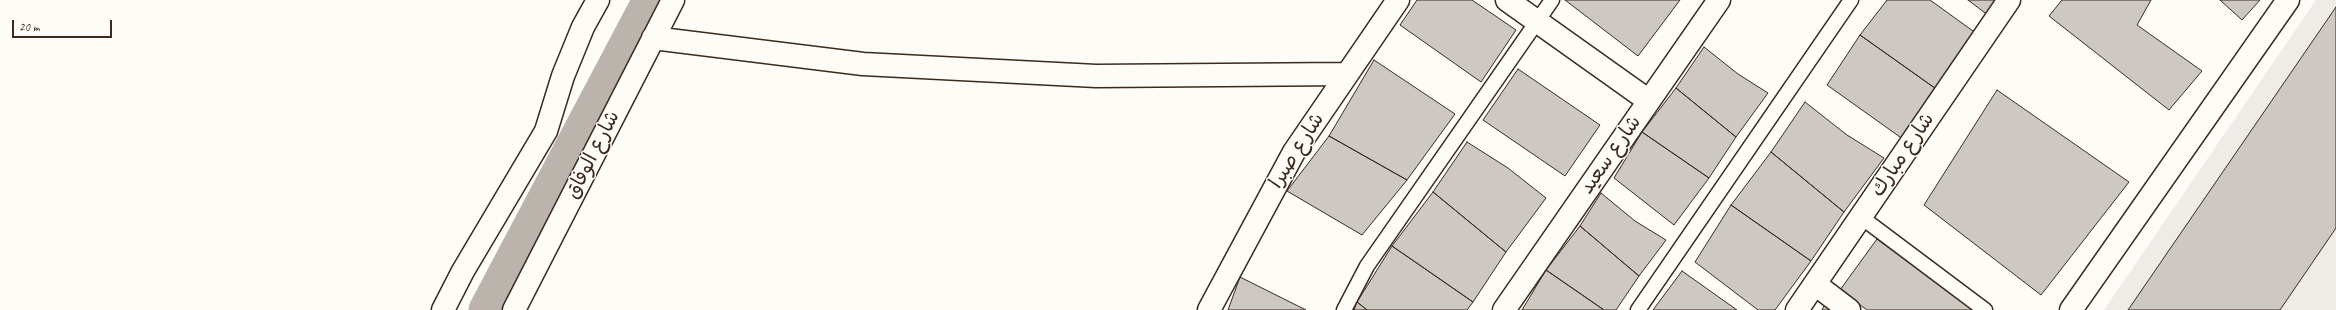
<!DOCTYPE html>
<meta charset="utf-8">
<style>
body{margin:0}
#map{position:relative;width:2336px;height:310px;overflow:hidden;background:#fdfcf7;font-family:Caveat,sans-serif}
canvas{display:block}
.scale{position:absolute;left:12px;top:20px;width:100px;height:18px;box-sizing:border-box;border:2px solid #3b2a1e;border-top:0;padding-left:5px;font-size:12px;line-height:14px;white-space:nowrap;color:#3b2a1e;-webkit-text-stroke:3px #fdfcf7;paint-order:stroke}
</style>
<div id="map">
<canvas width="2336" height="310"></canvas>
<div class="scale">20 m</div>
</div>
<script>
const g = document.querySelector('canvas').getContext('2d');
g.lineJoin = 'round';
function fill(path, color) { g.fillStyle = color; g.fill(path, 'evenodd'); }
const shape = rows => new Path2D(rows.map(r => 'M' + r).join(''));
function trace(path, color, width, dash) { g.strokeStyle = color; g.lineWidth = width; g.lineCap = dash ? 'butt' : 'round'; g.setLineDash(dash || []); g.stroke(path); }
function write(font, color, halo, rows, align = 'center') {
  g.font = font + ' Caveat,"Playpen Sans Arabic",sans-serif'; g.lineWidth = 3; g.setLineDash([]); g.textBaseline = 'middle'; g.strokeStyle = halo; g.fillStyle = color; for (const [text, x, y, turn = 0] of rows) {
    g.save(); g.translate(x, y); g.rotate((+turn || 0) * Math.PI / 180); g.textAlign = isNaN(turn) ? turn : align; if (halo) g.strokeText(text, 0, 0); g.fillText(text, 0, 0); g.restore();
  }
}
fill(shape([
 [2316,0,2336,0,2336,310,2104,310]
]), '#efece7');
trace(shape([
 [486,310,650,0]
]), '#bbb4ad', 35);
const building = shape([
 [1417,0,1472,0,1516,30,1481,82,1400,25,1417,0],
 [1565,0,1680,0,1638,56,1565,0],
 [1887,0,1930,0,1980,36,1939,91,1860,35,1887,0],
 [1968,0,2001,0,1989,16,1968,0],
 [2062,0,2151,0,2137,25,2202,71,2169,110,2049,16,2062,0],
 [2220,0,2260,0,2242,20,2220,0],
 [2336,7,2336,228,2280,310,2128,310,2336,7],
 [1860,35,1939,91,1907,142,1827,85,1860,35],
 [1704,47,1738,74,1768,93,1736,137,1676,88,1704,47],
 [1374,60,1455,114,1407,180,1329,136,1374,60],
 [1518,69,1600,125,1565,176,1483,120,1518,69],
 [1676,88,1736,137,1709,178,1642,132,1676,88],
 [1997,90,2129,182,2041,295,1924,205,1997,90],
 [1805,102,1847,135,1884,158,1844,212,1771,152,1805,102],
 [1642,132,1709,178,1674,225,1614,178,1642,132],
 [1329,136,1407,180,1362,235,1287,191,1329,136],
 [1467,142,1508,168,1546,198,1506,252,1433,192,1467,142],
 [1771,152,1844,212,1811,261,1731,205,1771,152],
 [1433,192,1506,252,1473,302,1392,246,1433,192],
 [1601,193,1635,221,1666,240,1639,276,1580,226,1601,193],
 [1731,205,1811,261,1775,310,1758,310,1695,262,1731,205],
 [1580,226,1639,276,1616,310,1604,310,1546,270,1580,226],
 [1877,239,1973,310,1867,310,1840,290,1877,239],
 [1392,246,1473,302,1467,310,1367,310,1357,302,1392,246],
 [1546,270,1604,310,1522,310,1546,270],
 [1682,271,1737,310,1653,310,1682,271],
 [1240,277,1306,310,1228,310,1240,277],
 [1357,302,1367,310,1354,310,1357,302],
 [1825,304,1833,310,1822,310,1825,304]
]);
fill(building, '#cdc8c2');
trace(building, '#3b2a1e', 1);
const lane = shape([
 [1861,217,1985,310],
 [1344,310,1367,266,1552,0],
 [1638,310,1851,0]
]);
const street = shape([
 [1507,0,1649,101],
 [653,38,863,64,1096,76,1347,74],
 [1815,284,1849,310],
 [443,310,463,271,546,131,563,76,583,27,598,0],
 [514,310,673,0],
 [1209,310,1294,152,1398,0],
 [1504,310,1719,0],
 [1797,310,2009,0],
 [2071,310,2288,0]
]);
trace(lane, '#3b2a1e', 17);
trace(street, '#3b2a1e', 25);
trace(lane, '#fdfcf7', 14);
trace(street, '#fdfcf7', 22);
write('20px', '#3b2a1e', '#fdfcf7', [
 ["شارع صبرا",1297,151,-58],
 ["شارع الوفاق",593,155,-63],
 ["شارع سعيد",1611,155,-55],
 ["شارع مبارك",1903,155,-56]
]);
</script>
